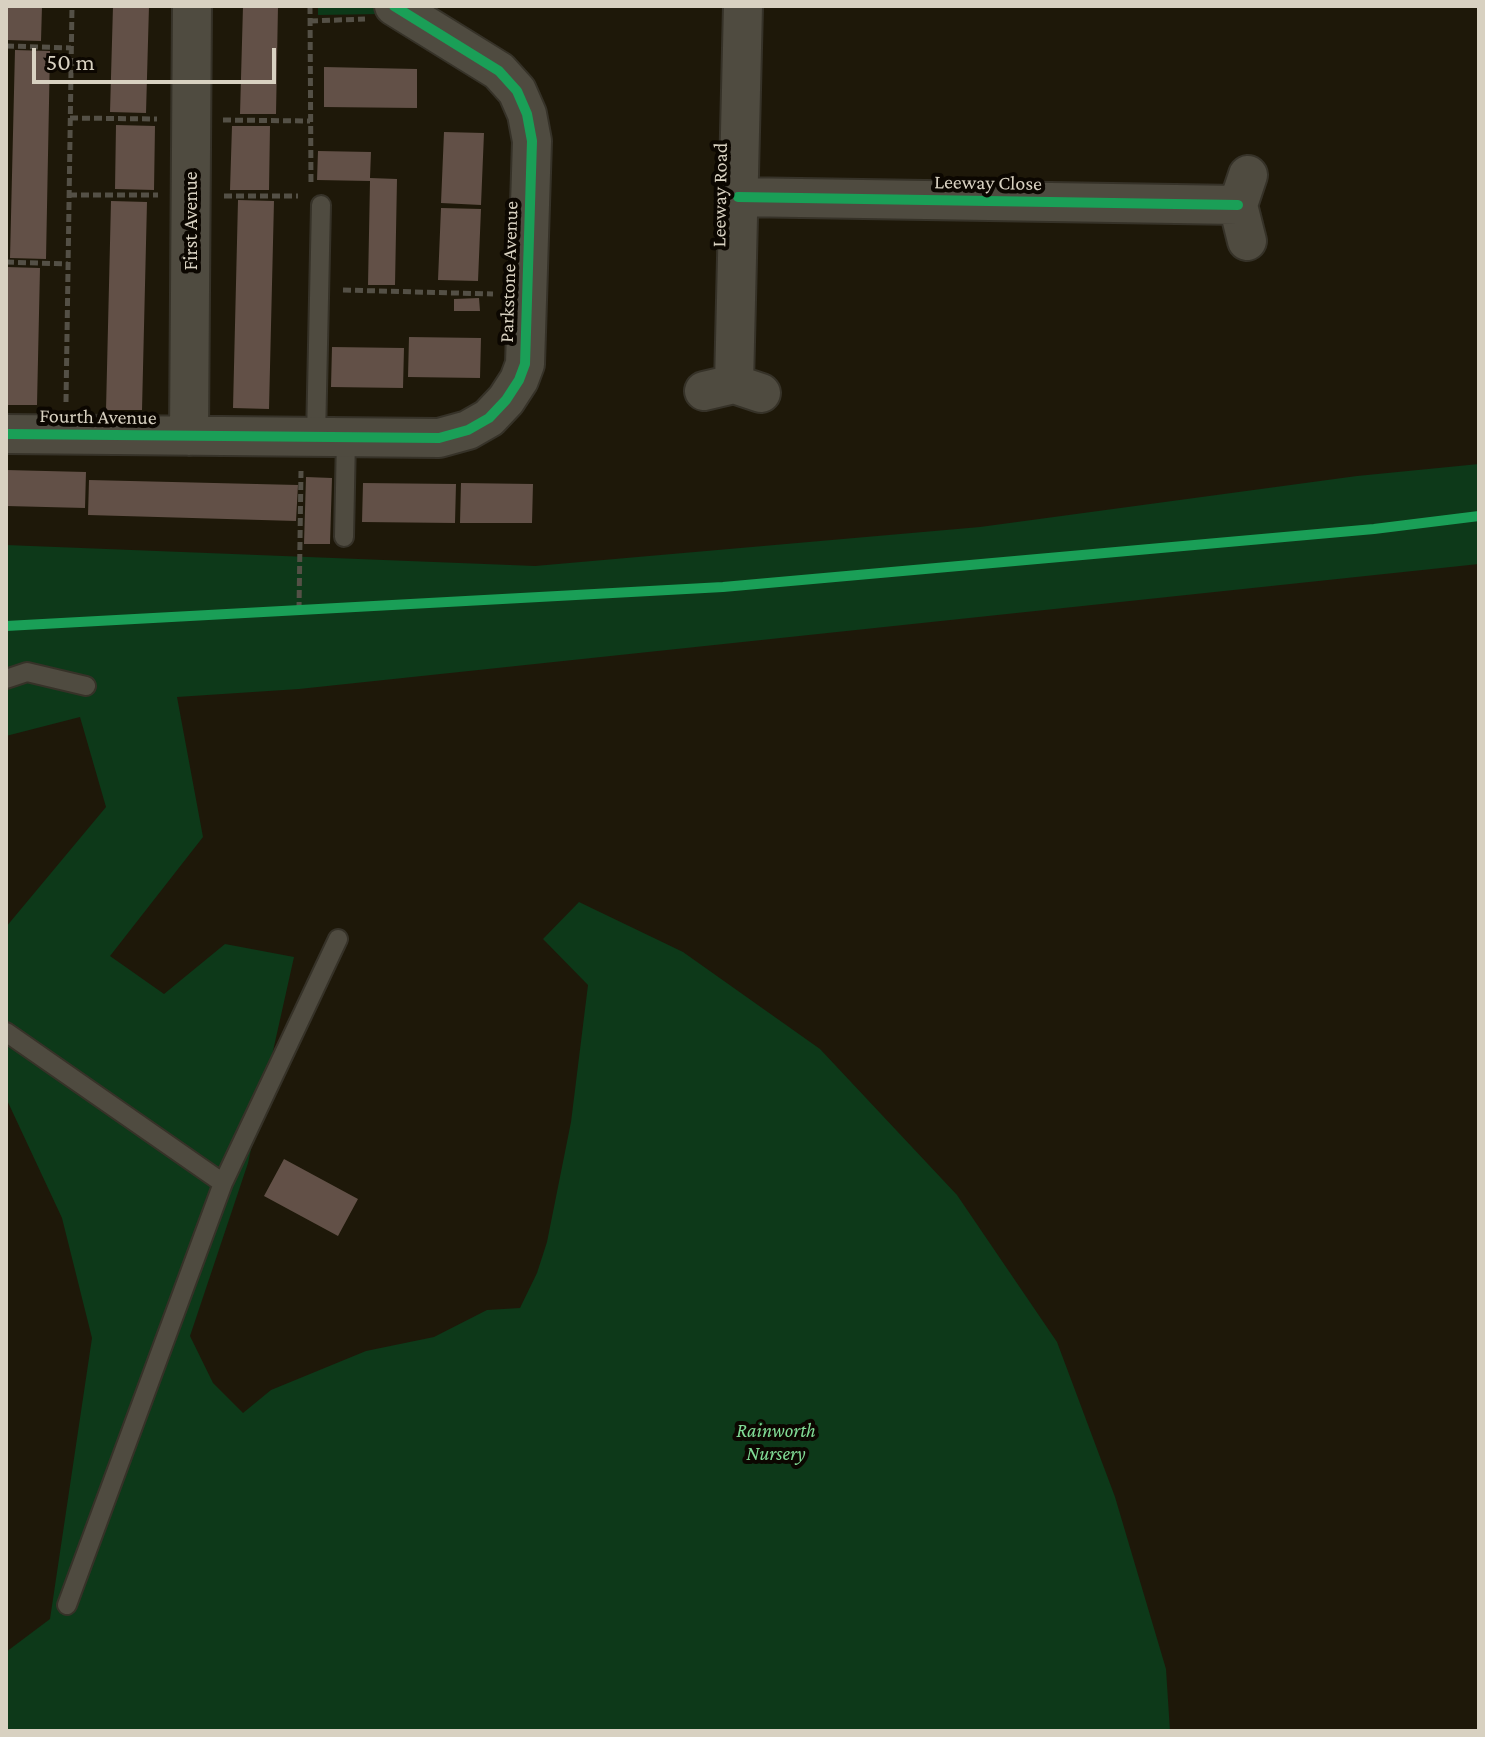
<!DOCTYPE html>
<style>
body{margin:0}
#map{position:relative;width:1485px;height:1737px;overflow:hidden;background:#1e1809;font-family:"Crimson Pro",serif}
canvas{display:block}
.frame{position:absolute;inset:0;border:8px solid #d8d1c1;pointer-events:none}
.scale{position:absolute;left:32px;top:48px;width:244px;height:36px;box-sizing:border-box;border:4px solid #d8d1c1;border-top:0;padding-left:10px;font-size:24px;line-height:28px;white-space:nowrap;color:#d8d1c1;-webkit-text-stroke:6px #0c0701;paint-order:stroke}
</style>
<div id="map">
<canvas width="1485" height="1737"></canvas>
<div class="frame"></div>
<div class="scale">50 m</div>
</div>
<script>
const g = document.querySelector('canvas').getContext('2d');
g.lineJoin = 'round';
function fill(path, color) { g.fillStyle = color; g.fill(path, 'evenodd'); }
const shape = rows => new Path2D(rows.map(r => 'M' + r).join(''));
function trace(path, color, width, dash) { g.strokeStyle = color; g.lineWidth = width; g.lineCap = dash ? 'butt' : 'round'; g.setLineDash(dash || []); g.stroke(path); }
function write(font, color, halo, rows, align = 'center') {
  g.font = font + ' "Crimson Pro",serif'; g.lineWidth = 8; g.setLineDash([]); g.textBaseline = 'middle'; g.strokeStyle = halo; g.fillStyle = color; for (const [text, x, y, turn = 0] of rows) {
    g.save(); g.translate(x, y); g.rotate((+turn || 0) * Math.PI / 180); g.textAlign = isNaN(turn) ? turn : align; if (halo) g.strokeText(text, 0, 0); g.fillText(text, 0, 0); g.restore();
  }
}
fill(shape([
 [318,6,371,6,380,14,318,15],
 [1479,464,1479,564,299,689,177,697,203,837,110,956,164,994,225,944,294,957,248,1163,190,1336,213,1383,243,1413,271,1390,366,1351,434,1337,487,1310,520,1308,537,1273,547,1242,571,1122,588,985,543,939,579,902,683,952,820,1049,957,1195,1057,1342,1115,1497,1166,1669,1170,1731,6,1731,6,1652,50,1619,92,1338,62,1218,6,1098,6,927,106,807,80,717,6,736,6,545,535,566,980,527,1357,476]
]), '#0d3919');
fill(shape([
 [6,6,42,6,41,41,6,40],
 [113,6,149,6,146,113,110,112],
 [243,6,278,6,276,114,240,114],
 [15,50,50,51,46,259,10,258],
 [324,67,417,69,417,108,324,107],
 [116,125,155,126,154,190,115,189],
 [232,126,270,126,269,190,230,190],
 [444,132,484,133,481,205,441,203],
 [318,151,371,152,370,178,397,179,395,285,368,285,370,181,317,180],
 [238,200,274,201,269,409,233,408],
 [111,201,147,202,142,410,106,410],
 [441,208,481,209,478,281,438,280],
 [6,267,40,268,37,405,6,405],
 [479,298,480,311,454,311,454,299],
 [409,337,481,338,480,378,408,377],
 [332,347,404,348,403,388,331,387],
 [6,470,86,472,85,508,6,506],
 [306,477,332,478,330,544,304,544],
 [89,480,298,485,296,521,88,515],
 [363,483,456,484,455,523,362,522],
 [461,483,533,484,532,523,460,523],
 [284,1159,358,1199,338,1236,264,1196]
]), '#625047');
const lane = shape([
 [316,438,321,205],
 [344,537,346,438],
 [6,679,27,672,86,686],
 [6,1032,223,1183],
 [67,1605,223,1183,338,939]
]);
const street = shape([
 [738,197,1238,205],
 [1247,241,1238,205,1248,175],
 [734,384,743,6],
 [704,391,734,384,761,393],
 [6,434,439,438,468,430,489,418,506,400,519,380,525,364,532,141,527,114,517,91,499,71,394,6],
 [189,436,192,6]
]);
trace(lane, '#363228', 22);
trace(street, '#363228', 42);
trace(shape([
 [310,6,311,185],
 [310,21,365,19],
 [6,46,71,48],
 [70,118,157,119],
 [223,120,310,121],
 [69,195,158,195],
 [224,196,298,196],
 [6,262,68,264],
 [343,290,493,294],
 [66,402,72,6],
 [299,610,301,471]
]), '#545046', 5, [8, 4]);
trace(lane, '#4f4b40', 18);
trace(street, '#4f4b40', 38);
trace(shape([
 [738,197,1238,205],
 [6,434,439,438,468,430,489,418,506,400,519,380,525,364,532,141,527,114,517,91,499,71,394,6],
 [6,626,723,587,1374,529,1479,516]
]), '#1a9f57', 10);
write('20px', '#d8d1c1', '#0c0701', [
 ["Leeway Close",988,183,1],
 ["Leeway Road",720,195,-89],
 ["First Avenue",191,221,-90],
 ["Parkstone Avenue",509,272,-88],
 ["Fourth Avenue",98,417,1]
]);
write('italic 20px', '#80db95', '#0c0701', [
 ["Rainworth",776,1431],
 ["Nursery",776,1454]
]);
</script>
